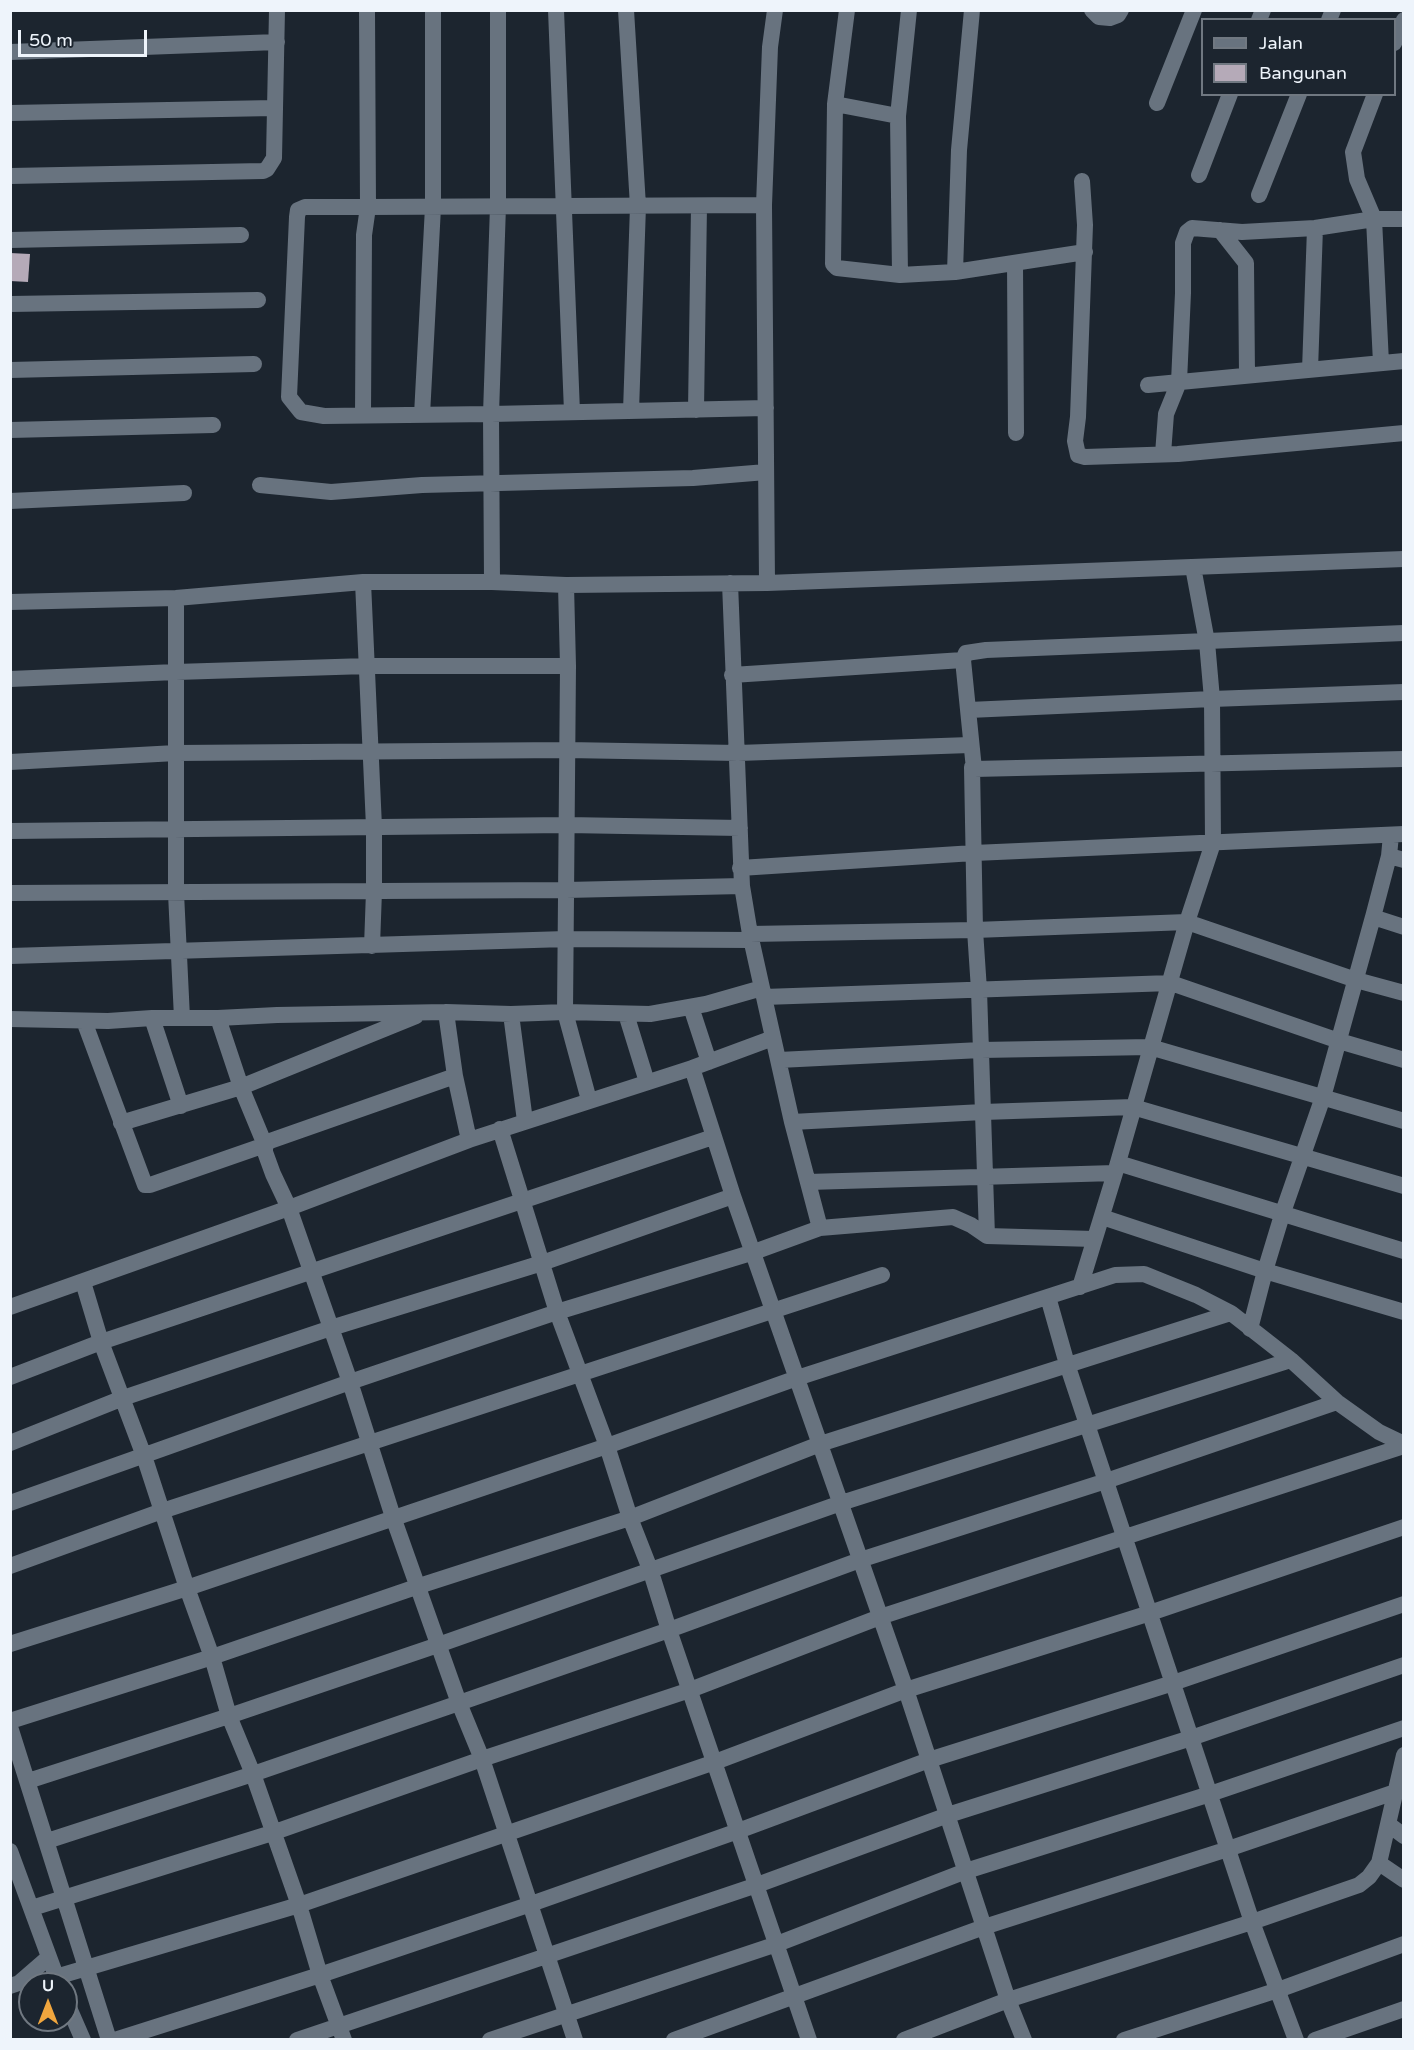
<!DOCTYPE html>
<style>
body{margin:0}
#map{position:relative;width:1414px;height:2050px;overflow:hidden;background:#1c252f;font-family:"Varela Round",sans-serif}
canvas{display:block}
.frame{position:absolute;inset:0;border:12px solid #eef4fb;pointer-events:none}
.legend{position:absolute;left:1201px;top:18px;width:195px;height:78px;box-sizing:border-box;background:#1c252f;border:2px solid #707881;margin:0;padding:8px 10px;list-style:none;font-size:18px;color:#eef4fb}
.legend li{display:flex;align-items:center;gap:12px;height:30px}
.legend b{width:30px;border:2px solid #707881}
.north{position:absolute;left:18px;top:1972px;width:60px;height:60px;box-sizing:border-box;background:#1c252f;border:2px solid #707881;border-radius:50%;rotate:0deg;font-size:16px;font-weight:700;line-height:24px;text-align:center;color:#eef4fb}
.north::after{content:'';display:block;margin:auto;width:21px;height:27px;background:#f0a63e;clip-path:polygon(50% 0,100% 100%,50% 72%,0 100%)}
.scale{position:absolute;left:18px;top:30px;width:129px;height:27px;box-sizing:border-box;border:3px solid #eef4fb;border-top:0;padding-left:8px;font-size:18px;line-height:21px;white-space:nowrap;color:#eef4fb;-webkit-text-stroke:4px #1c252f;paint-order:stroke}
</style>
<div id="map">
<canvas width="1414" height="2050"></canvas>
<div class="frame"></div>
<ul class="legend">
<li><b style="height:8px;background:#68737f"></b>Jalan</li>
<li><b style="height:16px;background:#b5aab8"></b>Bangunan</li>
</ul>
<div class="north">U</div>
<div class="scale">50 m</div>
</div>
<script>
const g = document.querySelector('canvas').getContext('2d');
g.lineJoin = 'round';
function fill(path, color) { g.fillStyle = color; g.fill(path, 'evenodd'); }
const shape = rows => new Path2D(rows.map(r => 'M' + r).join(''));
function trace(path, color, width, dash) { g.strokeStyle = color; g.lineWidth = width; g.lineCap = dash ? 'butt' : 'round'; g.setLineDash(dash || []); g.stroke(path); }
fill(shape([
 [10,253,30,254,28,282,10,281]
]), '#b5aab8');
trace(shape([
 [367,10,368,207,305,207,298,210,297,217,289,397,301,412,324,416,491,414,498,206,498,10],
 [556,10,572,412],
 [626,10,638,206,631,411],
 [847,10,835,104,833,264,837,268,900,275,955,272,1085,252],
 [1092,10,1099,17,1110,18,1118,15,1121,10],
 [1259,20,1263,10],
 [1329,20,1333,10],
 [1394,43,1404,20],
 [10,52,277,42],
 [1375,94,1353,152,1357,179,1374,219,1381,363],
 [1157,103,1194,10],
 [835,104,898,116],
 [10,113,274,108],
 [1199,175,1230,94],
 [10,176,263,171,267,169,274,158,277,10],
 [1082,181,1085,225,1078,417,1075,441,1078,455,1085,457,1178,454,1404,433],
 [1259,195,1299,94],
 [1220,230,1246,263,1247,375],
 [10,240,241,235],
 [1015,263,1016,433],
 [955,272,959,150,972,10],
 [900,275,898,116,909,10],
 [10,304,258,300],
 [10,370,254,364],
 [1310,370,1315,228],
 [1148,385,1404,361],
 [696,410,699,206],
 [363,415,364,235,368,207,764,205],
 [422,415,433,207,433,10],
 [10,430,213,425],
 [1163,454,1166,414,1179,382,1183,293,1183,243,1187,232,1192,228,1242,232,1315,228,1374,219,1404,219],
 [260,485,331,492,422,485,693,478,766,472],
 [10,501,184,493],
 [363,582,374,827,374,891,372,946],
 [492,582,491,414,766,408],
 [730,583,742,886,750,934,766,1006,792,1122,820,1228],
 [767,583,764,205,770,47,775,10],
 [566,585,568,666,565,1012,589,1100],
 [176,598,176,893,182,1018],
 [10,602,176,598,363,582,492,582,566,585,767,583,1404,559],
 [1404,633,986,650,966,653,963,660,974,769,1404,759],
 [732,675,963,660],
 [10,679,176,672,367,666,568,666],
 [969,710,1212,699,1404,692],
 [10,762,176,753,567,750,738,753,970,745],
 [972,767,975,930,979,990,987,1236],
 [10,831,567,825,740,828],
 [1389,856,1404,860],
 [740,868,974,853,1404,834],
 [10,893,566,890,742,886],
 [1373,917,1389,856,1391,835],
 [750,934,975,930,1187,922,1356,980,1404,993],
 [10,956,566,939,751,940],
 [764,997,1171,983,1339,1041,1404,1060],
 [691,1007,709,1062],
 [446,1012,455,1076,469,1140],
 [511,1014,525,1121],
 [626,1014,647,1082],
 [152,1018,181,1106],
 [218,1018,241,1087,265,1145,265,1152,273,1174,289,1208,350,1382,393,1517,459,1703,482,1759,575,2040],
 [10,1019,108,1021,152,1018,218,1018,277,1015,446,1012,511,1014,565,1012,650,1014,706,1004,762,988],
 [84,1021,145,1185,150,1185,265,1145,270,1141,455,1076],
 [779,1060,981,1050,1150,1047,1404,1121],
 [692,1068,733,1196,906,1690,1008,2000,1024,2040],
 [792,1122,983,1112,1133,1107,1404,1186],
 [121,1123,241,1087,416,1016],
 [500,1129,557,1312,607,1446,630,1518,650,1569,669,1630,809,2040],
 [1118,1163,1404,1251],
 [808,1182,1115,1173],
 [1102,1217,1265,1271,1404,1312],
 [83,1282,101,1342,144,1456,187,1588,212,1657,229,1716,253,1774,299,1905,320,1975,344,2040],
 [1080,1287,1115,1173,1187,922,1213,843,1212,699,1207,642,1193,567],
 [1048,1297,1067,1364,1252,1922,1296,2040],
 [10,1307,289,1208,469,1140,692,1068,773,1038],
 [1250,1329,1265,1271,1282,1215,1323,1097,1373,917,1404,927],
 [10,1377,101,1342,713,1137],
 [10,1443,123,1398,331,1328,542,1263,733,1196],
 [10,1503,350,1382,557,1312,754,1252,820,1228,953,1217,971,1225,987,1236,1094,1239],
 [10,1566,162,1511,882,1275],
 [10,1644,187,1588,607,1446,797,1378,1115,1275,1144,1274,1196,1295,1231,1313,1291,1360,1337,1402,1379,1432,1404,1444],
 [10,1721,212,1657,419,1586,630,1518,820,1444,1231,1313],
 [10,1727,109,2040],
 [1404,1755,1379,1863,1404,1880],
 [28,1781,229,1716,438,1645,841,1503,1291,1360],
 [1388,1824,1404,1836],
 [47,1841,253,1774,459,1703,669,1630,860,1560,1106,1481,1337,1402],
 [10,1851,59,1984],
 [32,1908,272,1833,482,1759,690,1690,880,1617,1404,1446],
 [56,1977,299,1905,715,1762,906,1690,1150,1613,1404,1527],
 [10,1986,19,1983,49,1957],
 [66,2001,83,2040],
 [115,2040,320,1975,531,1904,738,1831,929,1760,1173,1683,1404,1604],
 [297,2040,757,1885,948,1815,1191,1738,1404,1665],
 [490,2040,777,1944,966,1871,1210,1794,1404,1728],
 [674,2040,984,1927,1228,1849,1395,1792],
 [904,2040,1008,2000,1252,1922,1359,1885,1369,1877,1379,1863],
 [1124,2040,1278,1990,1404,1944],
 [1315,2040,1404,2009]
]), '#68737f', 16);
</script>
